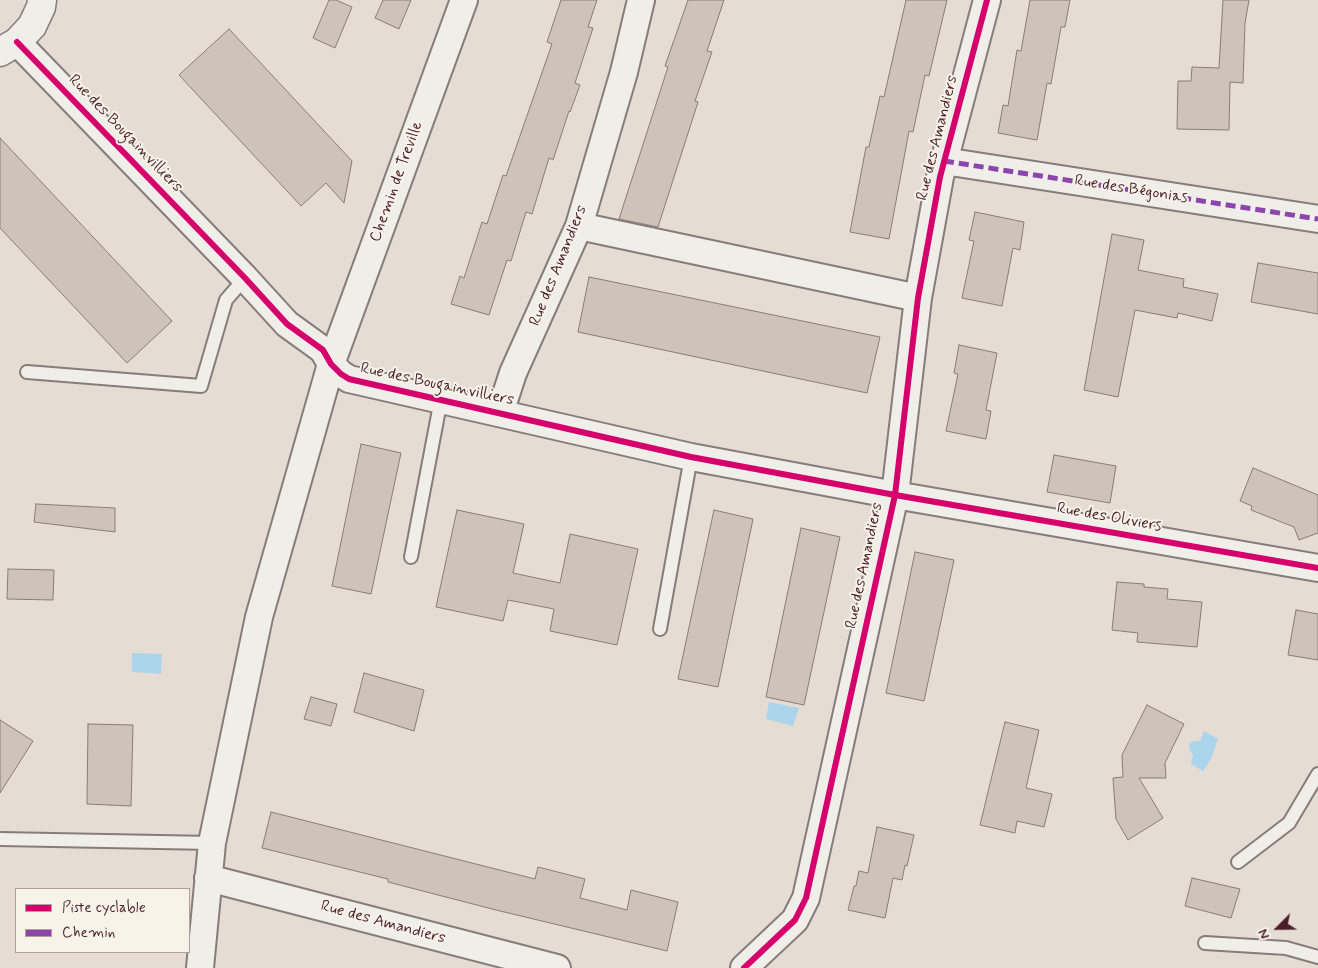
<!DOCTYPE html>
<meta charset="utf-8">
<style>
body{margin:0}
#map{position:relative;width:1318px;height:968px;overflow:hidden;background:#e5dcd3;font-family:Mynerve,sans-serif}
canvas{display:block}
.legend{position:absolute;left:15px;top:888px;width:175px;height:65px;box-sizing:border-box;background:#f7f3e8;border:1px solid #b29e9c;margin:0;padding:6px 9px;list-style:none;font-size:15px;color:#4a1f2b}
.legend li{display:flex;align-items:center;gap:10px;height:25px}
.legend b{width:25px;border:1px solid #b29e9c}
.north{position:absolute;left:1253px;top:903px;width:50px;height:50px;-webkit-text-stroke:4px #f7f3e8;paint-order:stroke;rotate:247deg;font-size:14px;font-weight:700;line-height:20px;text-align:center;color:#4a1f2b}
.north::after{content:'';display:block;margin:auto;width:18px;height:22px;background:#4a1f2b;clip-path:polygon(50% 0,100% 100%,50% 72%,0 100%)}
</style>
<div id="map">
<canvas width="1318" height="968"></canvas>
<ul class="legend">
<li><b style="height:6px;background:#d6006c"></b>Piste cyclable</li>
<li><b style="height:6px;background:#8e44ad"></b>Chemin</li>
</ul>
<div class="north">N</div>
</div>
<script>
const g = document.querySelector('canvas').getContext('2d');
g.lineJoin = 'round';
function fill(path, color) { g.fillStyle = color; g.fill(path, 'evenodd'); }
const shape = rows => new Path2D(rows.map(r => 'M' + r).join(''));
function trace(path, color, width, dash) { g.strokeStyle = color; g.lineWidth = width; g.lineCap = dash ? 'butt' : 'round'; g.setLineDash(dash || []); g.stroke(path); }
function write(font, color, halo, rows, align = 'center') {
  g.font = font + ' Mynerve,sans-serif'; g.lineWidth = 4; g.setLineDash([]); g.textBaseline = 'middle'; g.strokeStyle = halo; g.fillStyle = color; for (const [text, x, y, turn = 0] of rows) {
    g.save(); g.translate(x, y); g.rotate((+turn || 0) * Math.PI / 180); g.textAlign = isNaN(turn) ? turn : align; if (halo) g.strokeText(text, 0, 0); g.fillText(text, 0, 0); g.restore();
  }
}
fill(shape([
 [132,653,162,654,161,674,132,672],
 [769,702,799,708,793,726,766,719],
 [1204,731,1218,739,1211,759,1203,771,1191,764,1193,755,1190,751,1189,744,1194,741,1200,741]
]), '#acd4ea');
const building = shape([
 [329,0,336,0,352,7,335,48,313,38,329,0],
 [383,0,411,0,399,29,375,18,383,0],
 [561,0,597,0,588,27,593,28,575,83,580,85,570,112,569,111,553,160,549,158,532,214,526,212,511,261,507,260,489,315,451,304,460,276,464,278,482,222,487,224,503,175,506,176,552,44,547,42,561,0],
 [688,0,724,0,707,51,712,52,695,101,698,102,658,227,619,219,668,67,665,66,688,0],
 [906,0,947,0,929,76,925,75,913,132,909,131,889,239,850,232,866,147,869,147,880,96,884,97,906,0],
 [1030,0,1070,0,1065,27,1061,27,1051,84,1047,83,1037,140,998,133,1003,105,1008,106,1017,50,1021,51,1030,0],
 [1223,0,1249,0,1245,23,1243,83,1230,82,1229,130,1177,129,1178,81,1191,81,1192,67,1219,68,1223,0],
 [229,29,352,161,344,203,326,183,301,206,179,75,229,29],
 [0,138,172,321,127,363,0,228,0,138],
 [975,212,1024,222,1020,250,1013,248,1002,306,962,298,974,241,969,240,975,212],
 [1112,234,1144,240,1138,270,1184,279,1183,287,1218,294,1212,321,1178,313,1177,318,1135,310,1118,397,1084,390,1112,234],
 [1258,263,1318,273,1318,314,1251,302,1258,263],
 [589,277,880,337,867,393,578,332,589,277],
 [959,345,997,353,986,410,991,411,986,439,946,431,958,374,954,373,959,345],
 [361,444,401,453,371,594,332,586,361,444],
 [1054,455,1116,466,1110,503,1047,492,1054,455],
 [1253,468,1318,495,1318,533,1299,540,1294,527,1251,510,1252,506,1240,501,1253,468],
 [36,504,115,508,115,532,34,522,36,504],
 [457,510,524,524,513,573,560,583,570,534,638,549,617,645,550,631,554,609,508,600,503,621,436,607,457,510],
 [714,510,753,519,718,687,678,679,714,510],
 [801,528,840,537,804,705,766,697,801,528],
 [915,552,954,560,924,701,886,693,915,552],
 [8,569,54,570,53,600,7,599,8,569],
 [1117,582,1144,584,1144,587,1168,589,1167,599,1202,602,1197,647,1137,642,1138,633,1112,630,1117,582],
 [1296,610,1318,614,1318,660,1288,655,1296,610],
 [364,673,424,690,414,731,354,712,364,673],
 [311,697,337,704,331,726,304,719,311,697],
 [1147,705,1184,724,1165,763,1166,778,1139,778,1163,818,1128,840,1116,819,1113,778,1123,777,1122,755,1147,705],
 [0,720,33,741,0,793,0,720],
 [1005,722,1039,730,1026,788,1052,794,1044,827,1017,821,1015,833,980,825,1005,722],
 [88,724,133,725,131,806,87,804,88,724],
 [271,812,535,879,538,867,585,879,580,898,627,910,631,890,678,902,667,951,496,910,388,882,388,879,262,848,271,812],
 [877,827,914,835,907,866,905,865,902,880,893,878,885,918,848,910,854,886,856,886,859,871,868,873,877,827],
 [1192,878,1240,889,1231,918,1185,906,1192,878]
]);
fill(building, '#cfc2b8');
trace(building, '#887c7a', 1);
const lane = shape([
 [27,372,201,386,226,300,245,278],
 [411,557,441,399],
 [660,629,691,457],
 [0,839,212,843],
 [1238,862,1289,823,1318,774],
 [1205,943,1286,948,1318,957]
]);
const street = shape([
 [17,42,245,278,287,324,323,350,331,364,341,374,349,379,691,457,895,495,1318,568],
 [944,161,1318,219],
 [579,226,918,298],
 [500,413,513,373,579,226,624,72,641,0],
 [208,878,557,968],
 [200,968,212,843,259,617,331,364,464,0],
 [744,968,795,920,806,898,895,495,918,298,940,177,987,0]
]);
const secondary = shape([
 [0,52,17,42,32,26,41,7,42,0]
]);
trace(lane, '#887c7a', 16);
trace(street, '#887c7a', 30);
trace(secondary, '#887c7a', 31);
trace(lane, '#f0eee9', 12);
trace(street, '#f0eee9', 26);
trace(secondary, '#f0eee9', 28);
trace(shape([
 [944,161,1318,219]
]), '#8e44ad', 5, [10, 5]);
trace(shape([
 [17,42,245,278,287,324,323,350,331,364,341,374,349,379,691,457,895,495,1318,568],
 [744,968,795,920,806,898,895,495,918,298,940,177,987,0]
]), '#d6006c', 6);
write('16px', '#4a1f2b', '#f7f3e8', [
 ["Rue des Bougainvilliers",125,134,46],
 ["Rue des Amandiers",938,138,-76],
 ["Chemin de Treville",397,182,-70],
 ["Rue des Bégonias",1131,190,9],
 ["Rue des Amandiers",559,266,-68],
 ["Rue des Bougainvilliers",437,385,12],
 ["Rue des Oliviers",1109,518,10],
 ["Rue des Amandiers",865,566,-78],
 ["Rue des Amandiers",383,923,15]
]);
</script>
